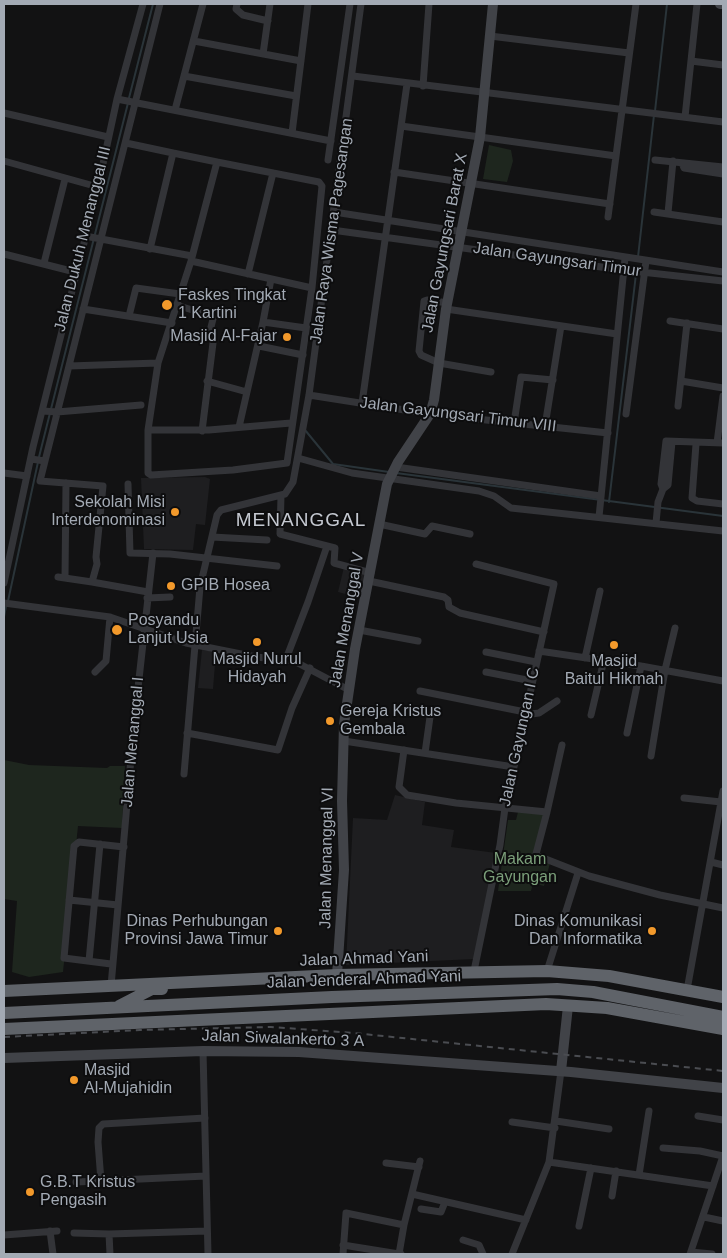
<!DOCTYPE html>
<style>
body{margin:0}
#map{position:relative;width:727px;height:1258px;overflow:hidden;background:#121213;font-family:Arial,sans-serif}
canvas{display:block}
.frame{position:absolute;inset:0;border:5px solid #a3aab4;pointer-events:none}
</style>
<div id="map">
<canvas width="727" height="1258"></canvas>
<div class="frame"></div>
</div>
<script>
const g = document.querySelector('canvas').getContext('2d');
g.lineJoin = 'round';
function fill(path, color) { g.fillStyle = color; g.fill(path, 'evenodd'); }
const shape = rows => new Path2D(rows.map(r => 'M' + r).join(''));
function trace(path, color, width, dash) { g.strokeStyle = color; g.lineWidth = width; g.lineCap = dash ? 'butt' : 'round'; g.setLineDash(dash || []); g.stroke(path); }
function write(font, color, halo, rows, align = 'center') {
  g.font = font + ' Arial,sans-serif'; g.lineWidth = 4; g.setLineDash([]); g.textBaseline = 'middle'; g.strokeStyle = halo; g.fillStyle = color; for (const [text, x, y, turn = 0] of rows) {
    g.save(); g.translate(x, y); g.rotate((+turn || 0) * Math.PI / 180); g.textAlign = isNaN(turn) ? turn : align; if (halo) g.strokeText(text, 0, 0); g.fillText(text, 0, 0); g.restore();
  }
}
fill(shape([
 [205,477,210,479,205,525,196,524,193,550,144,549,141,478],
 [344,567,368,573,361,598,338,592],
 [202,650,216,652,213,689,198,688],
 [395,795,425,802,422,825,454,830,451,847,496,853,474,959,346,965,353,818,387,820]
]), '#1e1e20');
fill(shape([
 [489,145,511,150,513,161,507,182,483,179],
 [4,760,29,765,107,768,110,766,125,766,122,828,78,826,63,972,29,977,12,972,17,901,4,899],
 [518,812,545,814,534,857,550,863,544,886,533,883,531,891,498,891,508,820,516,820]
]), '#1e261e');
trace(shape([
 [129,98,153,4],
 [655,111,667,4],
 [638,257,654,115],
 [51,409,128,103],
 [305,430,333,464,389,472],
 [39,457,50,413],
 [396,473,723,516],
 [609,502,636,274],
 [8,601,38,462],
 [4,617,6,606]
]), '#2a3439', 2);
trace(shape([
 [237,4,236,9,243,15,268,21],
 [490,36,629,53],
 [194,41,301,61],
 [263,54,270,4],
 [691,61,723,65],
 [184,76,296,96],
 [353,76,723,122],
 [423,86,429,4],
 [117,99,331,141],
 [175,110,203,4],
 [4,113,108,137],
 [685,117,697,4],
 [401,126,616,156],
 [292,133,308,4],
 [126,143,173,153,217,162,319,182,322,186,312,288,287,463,233,470,151,475,148,473,148,430,158,363,191,261,217,162],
 [328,160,350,4],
 [655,160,723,167],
 [4,161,98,187],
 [682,163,684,168,723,174],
 [394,172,610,204],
 [334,212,723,272],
 [654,212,723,222],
 [668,213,673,161],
 [608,217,636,4],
 [332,230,623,270,723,281],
 [85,236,192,256],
 [150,249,173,153],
 [4,254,75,272],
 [191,261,312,288],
 [44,263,65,179],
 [248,274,273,173],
 [271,279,263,322,306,328],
 [448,303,427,300,424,301,419,351,421,355,439,363,491,372],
 [176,305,212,316,213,319,210,331,213,343,202,431],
 [83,309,172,323],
 [446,309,617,334],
 [129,316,136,288,180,294],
 [670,321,723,329],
 [259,346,303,355],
 [69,366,158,363],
 [207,381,247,392],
 [681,381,723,388],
 [309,395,430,414,608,433],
 [362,403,407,84],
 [678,406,687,323],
 [43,411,57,412,141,405],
 [626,414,646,261],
 [514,423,521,377,553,380],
 [545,426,561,326],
 [239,427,263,322],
 [148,430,209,430,291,423],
 [717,443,723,396],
 [696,444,692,498,697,501,723,504],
 [298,458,352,473,479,491,494,496,511,508,723,531],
 [31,459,45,461],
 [396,467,601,496],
 [4,473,27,476],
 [128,484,130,553,170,554,277,566],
 [663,489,668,485,672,442],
 [281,496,280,534,335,548,334,563,371,573],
 [599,517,625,258],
 [656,523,658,502,663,489,661,484,666,441,723,443],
 [379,524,425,534,432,526,470,534],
 [212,537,267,540],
 [58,577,92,582],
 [65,578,66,483],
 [369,581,444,597,448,600,449,607,460,613,544,632],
 [4,583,33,447,98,187,117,99,143,4],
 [148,592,92,582,97,564,96,557,103,486,40,481,160,4],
 [147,598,170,597],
 [4,603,110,617,186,643,256,657,294,661,349,690],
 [359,630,418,641],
 [539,651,641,666,723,681],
 [486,652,536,662],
 [585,658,600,591],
 [286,659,308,602,327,546],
 [95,672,106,661,110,617],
 [486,672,532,681],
 [420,691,525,712],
 [524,715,539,713,557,701],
 [591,715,604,660],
 [187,733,278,750,292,708,310,668],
 [627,733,641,666],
 [344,741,514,767],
 [404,750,399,787,407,795,456,803,547,812,562,745],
 [425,753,430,717],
 [651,756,665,670,675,628],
 [184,774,200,587,217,515,221,510,285,494,293,482,309,395,361,4],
 [684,798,721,802],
 [547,812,536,854,538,856,589,876,660,895,723,908],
 [711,862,723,865],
 [69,900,118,905],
 [89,961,100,844],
 [111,964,64,958,74,846,79,842,124,847],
 [474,971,500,845,505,808,554,584,476,564],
 [547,971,578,873],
 [111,986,134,724,153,553],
 [687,990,723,791],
 [203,1051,208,1254],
 [698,1116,723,1120],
 [556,1121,609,1129],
 [512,1122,555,1128],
 [663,1148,700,1151,723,1156],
 [549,1162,713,1186],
 [386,1163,419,1167],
 [639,1175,649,1111],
 [101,1181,98,1142,99,1128,103,1124,205,1118],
 [76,1182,206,1176],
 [412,1194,526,1220],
 [612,1196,616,1171],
 [421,1209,441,1212,445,1202],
 [704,1217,723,1221],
 [579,1226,591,1168],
 [50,1231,53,1254],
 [74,1233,109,1234,207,1231],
 [109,1234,110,1254],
 [4,1235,57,1231],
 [463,1240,479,1245,483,1254],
 [343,1245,399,1254],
 [691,1252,712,1254],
 [343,1254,346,1213,404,1225],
 [401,1254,399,1254,404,1225,420,1161],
 [512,1254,549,1162,561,1071],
 [690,1254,723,1156]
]), '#333438', 7);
trace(shape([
 [720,4,723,4],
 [337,975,344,870,342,801,344,724,355,649,387,484,398,462,430,414,434,400,446,309,480,137,493,4],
 [4,1058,203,1051,299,1052,571,1072,723,1088],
 [561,1071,568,1006]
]), '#414348', 10);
trace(shape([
 [4,991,337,975,547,971,609,976,723,997],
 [119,1006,152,989,162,989],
 [4,1013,332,997,557,989,593,992,723,1017],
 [4,1029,546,1004,607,1008,723,1029]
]), '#5f6369', 12);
trace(shape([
 [4,1037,140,1030,271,1027,354,1033,723,1071]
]), '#4a4c51', 2, [6, 5]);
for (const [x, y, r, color] of [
 [167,305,6,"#f2992b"],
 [287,337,5,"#f2992b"],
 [175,512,5,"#f2992b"],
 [171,586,5,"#f2992b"],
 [117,630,6,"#f2992b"],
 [257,642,5,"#f2992b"],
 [614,645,5,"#f2992b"],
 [330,721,5,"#f2992b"],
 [278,931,5,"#f2992b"],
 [652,931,5,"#f2992b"],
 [74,1080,5,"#f2992b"],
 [30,1192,5,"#f2992b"]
]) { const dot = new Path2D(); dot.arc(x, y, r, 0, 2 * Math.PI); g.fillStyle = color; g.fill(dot); trace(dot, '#0d0d0e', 2); }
write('16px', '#a3aab4', '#0d0d0e', [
 ["Jalan Raya Wisma Pagesangan",332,231,-82],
 ["Jalan Dukuh Menanggal III",83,239,-76],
 ["Jalan Gayungsari Barat X",445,243,-79],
 ["Jalan Gayungsari Timur",557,260,8],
 ["Jalan Gayungsari Timur VIII",458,415,7],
 ["Jalan Menanggal V",347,620,-80],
 ["Jalan Gayungan I C",520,737,-78],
 ["Jalan Menanggal I",133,742,-85],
 ["Jalan Menanggal VI",327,858,-89],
 ["Jalan Ahmad Yani",364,959,-2],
 ["Jalan Jenderal Ahmad Yani",364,980,-2],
 ["Jalan Siwalankerto 3 A",283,1039,2]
]);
write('16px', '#a3aab4', '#0d0d0e', [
 ["Faskes Tingkat",178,296],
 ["1 Kartini",178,314],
 ["Masjid Al-Fajar",277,337,"right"],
 ["Sekolah Misi",165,503,"right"],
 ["Interdenominasi",165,521,"right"],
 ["GPIB Hosea",181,586],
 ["Posyandu",128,621],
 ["Lanjut Usia",128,639],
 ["Masjid Nurul",257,660,"center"],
 ["Hidayah",257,678,"center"],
 ["Masjid",614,662,"center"],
 ["Baitul Hikmah",614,680,"center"],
 ["Gereja Kristus",340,712],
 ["Gembala",340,730],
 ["Dinas Perhubungan",268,922,"right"],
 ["Provinsi Jawa Timur",268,940,"right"],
 ["Dinas Komunikasi",642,922,"right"],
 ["Dan Informatika",642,940,"right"],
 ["Masjid",84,1071],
 ["Al-Mujahidin",84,1089],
 ["G.B.T Kristus",40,1183],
 ["Pengasih",40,1201]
], 'left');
write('16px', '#7b9f7a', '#0d0d0e', [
 ["Makam",520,860],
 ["Gayungan",520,878]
]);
g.letterSpacing = '1px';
write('19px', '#c4c8d0', '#0d0d0e', [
 ["MENANGGAL",301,521]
]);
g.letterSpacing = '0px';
</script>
